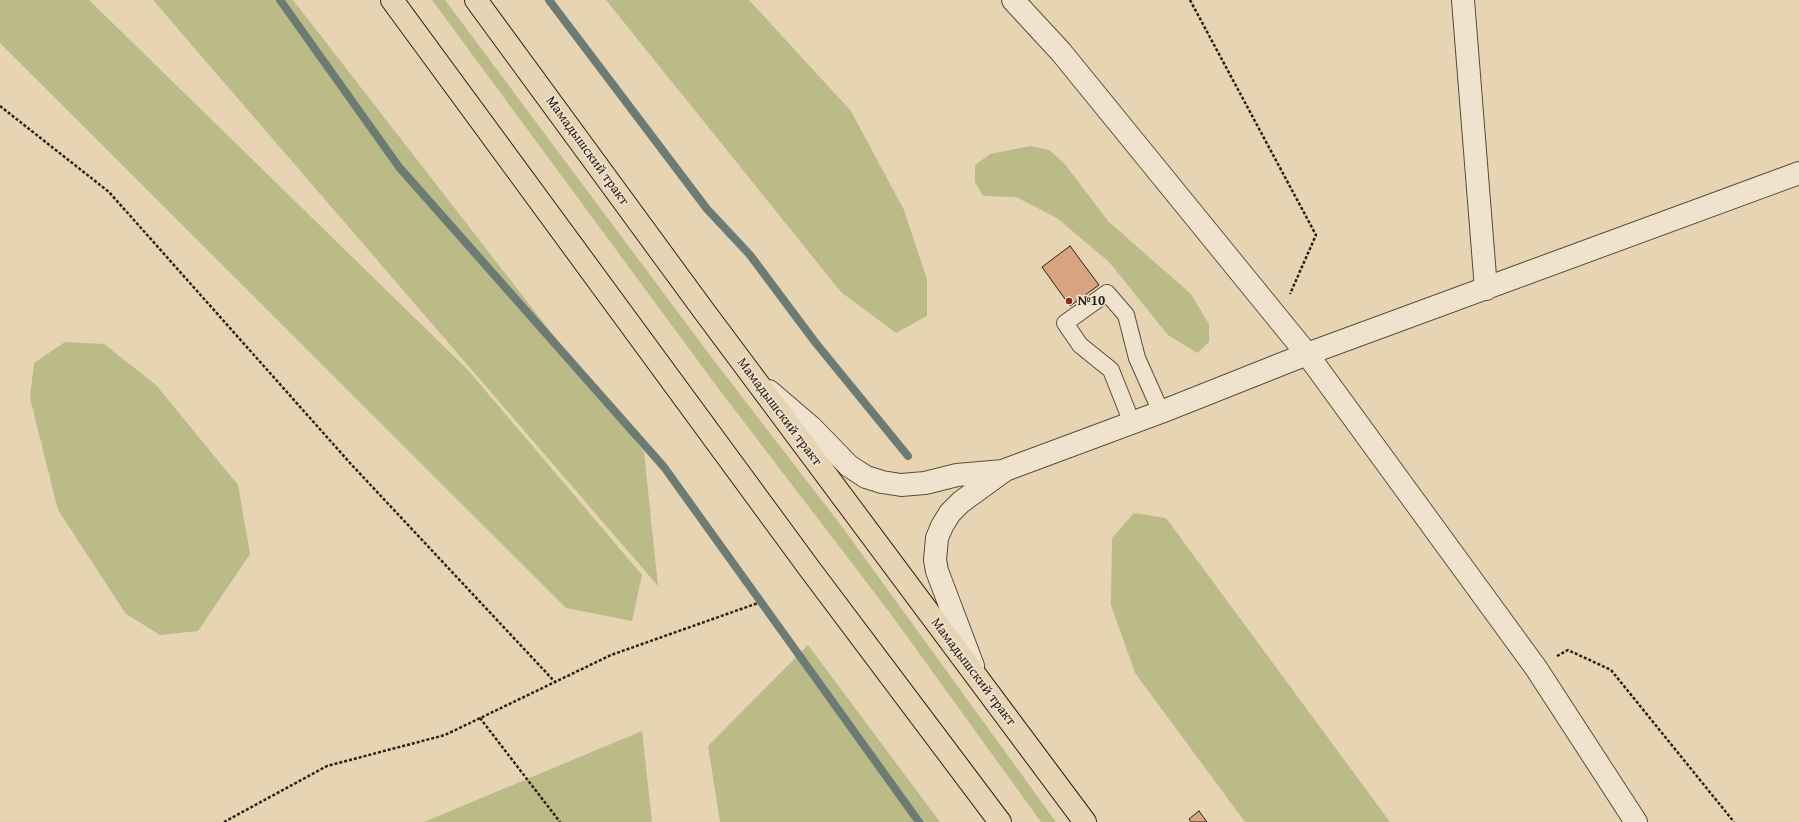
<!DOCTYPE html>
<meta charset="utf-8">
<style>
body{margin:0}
canvas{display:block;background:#e6d4b3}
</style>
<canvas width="1799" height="822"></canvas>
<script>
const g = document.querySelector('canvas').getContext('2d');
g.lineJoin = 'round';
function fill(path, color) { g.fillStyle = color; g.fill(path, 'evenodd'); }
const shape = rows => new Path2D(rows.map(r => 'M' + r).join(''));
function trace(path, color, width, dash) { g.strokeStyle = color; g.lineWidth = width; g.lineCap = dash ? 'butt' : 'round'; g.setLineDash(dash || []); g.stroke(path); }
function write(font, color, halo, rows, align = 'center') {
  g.font = font + ' "Gentium Book Plus",serif'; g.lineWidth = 3.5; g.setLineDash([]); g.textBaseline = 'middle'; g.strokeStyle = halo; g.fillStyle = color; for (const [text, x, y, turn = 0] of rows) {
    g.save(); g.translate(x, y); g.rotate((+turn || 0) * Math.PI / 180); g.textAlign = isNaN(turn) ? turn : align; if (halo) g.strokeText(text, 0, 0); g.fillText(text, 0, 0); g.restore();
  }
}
fill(shape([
 [0,0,89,0,468,370,642,575,632,621,566,608,0,43],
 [153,0,293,0,644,452,658,586],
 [432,0,445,0,709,354,843,528,1056,822,1041,822,890,613,718,388],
 [606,0,749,0,851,111,904,210,927,280,927,316,896,333,841,292],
 [1030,146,1049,150,1064,163,1108,221,1191,294,1209,324,1209,342,1197,353,1168,335,1109,262,1057,218,1016,197,983,196,975,182,975,165,990,154],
 [65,342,104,344,156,385,238,485,250,554,198,631,160,635,126,614,58,510,30,398,34,363],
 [1134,513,1166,518,1390,822,1245,822,1135,673,1111,605,1112,538],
 [808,645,940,822,720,822,708,746],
 [642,731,652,822,424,822]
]), '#bb8');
trace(shape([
 [280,0,399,167,664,467,919,822],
 [549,0,707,209,750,255,815,342,908,456]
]), '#6c7b73', 8);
const building = shape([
 [1070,246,1099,285,1070,306,1042,267,1070,246],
 [1199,811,1207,822,1191,822,1189,819,1199,811]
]);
fill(building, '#d8a47f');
trace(building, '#2b2015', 1);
const lane = shape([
 [1132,423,1111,370,1080,345,1065,323,1107,293,1126,315,1137,358,1161,412]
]);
const street = shape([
 [1013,0,1061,52,1307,354,1536,668,1636,822],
 [1463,0,1486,289],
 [769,391,811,427,849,466,866,477,882,482,901,485,925,483,957,475,1003,471],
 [973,666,937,571,935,560,937,538,942,526,950,513,961,502,1005,470,1161,412,1307,354,1799,173]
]);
const primary = shape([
 [392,0,809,568,1000,822],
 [476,0,701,307,1085,822]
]);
trace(lane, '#5a4d3c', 18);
trace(street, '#5a4d3c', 24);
trace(primary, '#2b2015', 24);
trace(shape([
 [1190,0,1316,235,1290,294],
 [0,106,109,192,350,463,555,682],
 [1557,656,1568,650,1611,670,1734,822],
 [480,718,560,822],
 [224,822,327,766,445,735,611,655,758,603]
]), '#2b2015', 2.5, [3, 2]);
trace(lane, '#efe3ce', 16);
trace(street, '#efe3ce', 22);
trace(primary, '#e6d4b3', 22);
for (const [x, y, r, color] of [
 [1069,301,4,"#8f2418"]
]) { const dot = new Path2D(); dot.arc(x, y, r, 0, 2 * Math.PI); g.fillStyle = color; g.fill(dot); trace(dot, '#efe3ce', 1.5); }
write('14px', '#2b2015', '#efe3ce', [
 ["Мамадышский тракт",587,151,54],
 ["Мамадышский тракт",779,412,53],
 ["Мамадышский тракт",973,672,53]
]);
write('bold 14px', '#2b2015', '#efe3ce', [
 ["№10",1077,301]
], 'left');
</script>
